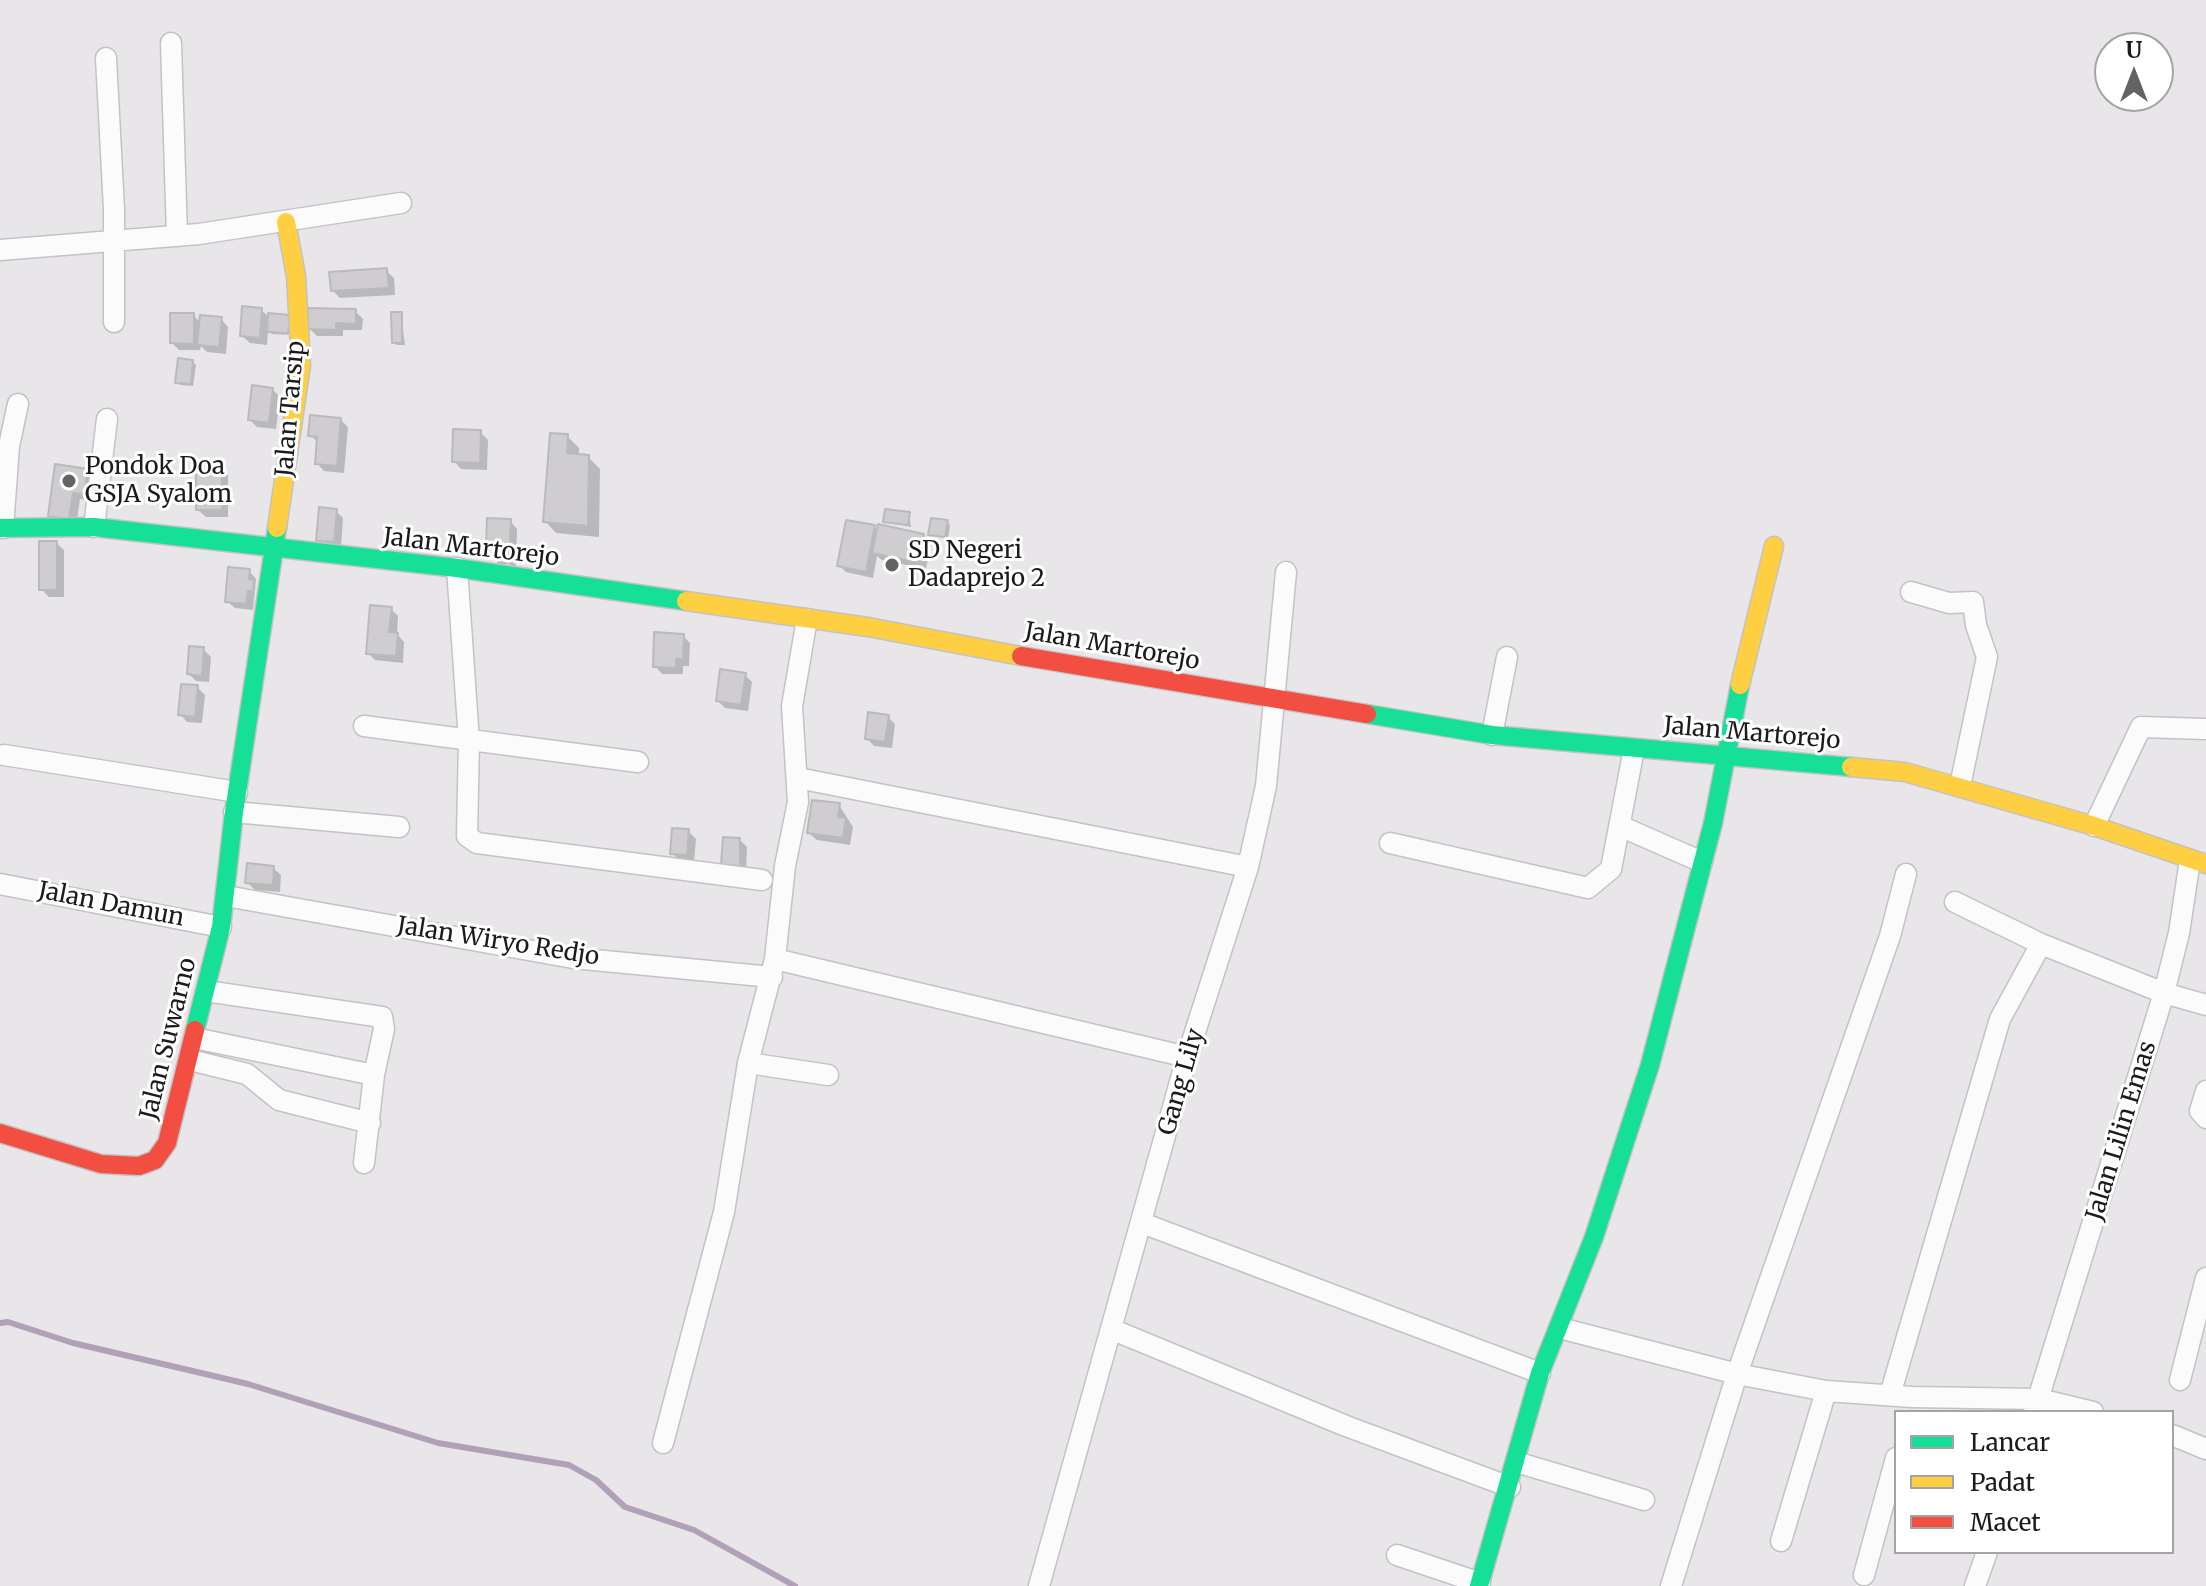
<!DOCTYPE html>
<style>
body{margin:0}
#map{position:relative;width:2206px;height:1586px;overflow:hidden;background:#e8e6e9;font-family:Merriweather,serif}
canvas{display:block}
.legend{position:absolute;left:1894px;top:1410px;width:280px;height:144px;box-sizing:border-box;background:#fff;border:2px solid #a4a4a4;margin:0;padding:10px 14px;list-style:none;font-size:24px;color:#1c1b1c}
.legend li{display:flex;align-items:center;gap:16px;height:40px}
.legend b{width:40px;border:2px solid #a4a4a4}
.north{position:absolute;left:2094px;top:32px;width:80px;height:80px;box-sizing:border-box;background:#fff;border:2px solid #a4a4a4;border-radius:50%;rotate:0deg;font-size:22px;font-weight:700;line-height:32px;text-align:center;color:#1c1b1c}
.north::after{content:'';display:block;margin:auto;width:28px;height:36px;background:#636264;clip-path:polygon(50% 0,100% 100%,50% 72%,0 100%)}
</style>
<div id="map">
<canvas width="2206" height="1586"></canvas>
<ul class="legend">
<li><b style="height:10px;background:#16e098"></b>Lancar</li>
<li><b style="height:10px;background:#ffcf43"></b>Padat</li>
<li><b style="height:10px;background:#f24e42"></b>Macet</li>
</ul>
<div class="north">U</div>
</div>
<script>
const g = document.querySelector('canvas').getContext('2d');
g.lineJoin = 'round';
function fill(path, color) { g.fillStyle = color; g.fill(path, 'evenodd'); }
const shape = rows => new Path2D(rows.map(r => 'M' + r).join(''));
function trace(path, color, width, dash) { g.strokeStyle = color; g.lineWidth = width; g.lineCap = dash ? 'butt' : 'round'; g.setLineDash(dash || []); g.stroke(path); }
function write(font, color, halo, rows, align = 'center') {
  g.font = font + ' Merriweather,serif'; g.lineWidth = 6; g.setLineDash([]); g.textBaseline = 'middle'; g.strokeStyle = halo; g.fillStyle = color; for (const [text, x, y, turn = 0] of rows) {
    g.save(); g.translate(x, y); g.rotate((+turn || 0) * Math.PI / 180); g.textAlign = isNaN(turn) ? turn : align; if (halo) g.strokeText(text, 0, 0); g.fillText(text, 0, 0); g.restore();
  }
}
fill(shape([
 [386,271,394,278,395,295,340,298,333,291],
 [261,310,270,318,291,335,272,334,268,330,267,345,250,343,242,336],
 [355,311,363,319,362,330,343,330,343,336,317,336,310,329],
 [401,314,405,345,397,345,394,342],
 [193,315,201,323,221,319,228,327,226,354,207,352,201,346,200,350,179,350,172,343],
 [193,362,196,365,193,386,180,385,177,382],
 [272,389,280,397,276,429,257,427,250,420],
 [340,419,348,427,344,473,324,471,317,463,319,443,310,435],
 [480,432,488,440,487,470,461,469,454,461],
 [567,436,579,448,579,456,588,457,600,469,599,537,556,533,545,521],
 [221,467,228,475,228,517,206,517,198,510],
 [87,471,94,479,91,501,80,499,76,526,50,516],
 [336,511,343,518,341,549,325,548],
 [909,514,911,527,885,521],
 [510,521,517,529,516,570,488,546],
 [947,522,950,525,948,539,930,534],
 [874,527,879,532,923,536,931,543,926,569,882,560,877,556,873,578,846,572,839,565],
 [56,543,64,550,64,597,49,597,41,589],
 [249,571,256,579,253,610,235,608,227,601],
 [391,609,398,616,397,634,404,642,403,663,375,660,368,653],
 [683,636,690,643,689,666,683,666,683,674,662,674,655,666],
 [203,649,211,657,209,682,196,681,189,674],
 [745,675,752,682,748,711,725,708,718,701],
 [197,687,205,695,202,723,187,722,180,714],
 [888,717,895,724,892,748,874,746,867,738],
 [839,805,853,827,850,845,817,840,809,833],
 [688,831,696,839,694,862,679,861,672,853],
 [740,840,747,847,746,873,723,864],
 [273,868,281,875,280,892,255,890,247,882]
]), '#0003');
trace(shape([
 [0,1323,8,1322,73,1343,248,1384,438,1443,569,1465,596,1480,625,1507,694,1530,795,1586]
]), '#b1a1b8', 6);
const building = shape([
 [387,268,389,288,331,291,329,272,387,268],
 [242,306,262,308,260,338,240,336,242,306],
 [308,308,356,309,356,324,336,323,336,330,308,329,308,308],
 [391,312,402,312,402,343,392,343,391,312],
 [170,313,194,313,194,344,170,343,170,313],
 [268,313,290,315,288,333,267,332,268,313],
 [200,315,222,317,219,347,197,345,200,315],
 [178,358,193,360,191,384,175,383,178,358],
 [252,385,273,388,269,423,248,420,252,385],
 [310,415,341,418,337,466,315,464,317,437,308,436,310,415],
 [453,429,481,430,480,463,452,462,453,429],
 [550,433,568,434,567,453,589,455,588,526,543,522,550,433],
 [55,464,88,469,84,494,73,493,69,519,48,516,55,464],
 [196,465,222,465,222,510,196,510,196,465],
 [319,507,337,509,334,542,316,541,319,507],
 [885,509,910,512,908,525,883,522,885,509],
 [487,518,511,519,509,563,498,563,498,547,486,547,487,518],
 [931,518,948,520,945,537,928,535,931,518],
 [846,520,875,525,866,572,837,566,846,520],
 [878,524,924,534,919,563,872,553,878,524],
 [39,541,57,541,57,590,39,590,39,541],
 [228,567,250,569,249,579,254,580,253,591,248,591,246,604,225,602,228,567],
 [370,605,392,607,389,632,398,633,396,656,366,654,370,605],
 [654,632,684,634,683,659,676,659,676,668,653,667,654,632],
 [189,646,204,647,202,676,187,674,189,646],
 [720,669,746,673,741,705,716,701,720,669],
 [181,684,198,685,195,717,178,715,181,684],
 [868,712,889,715,885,742,865,739,868,712],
 [812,800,840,803,838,817,846,818,843,838,807,833,812,800],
 [672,828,689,829,687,855,670,854,672,828],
 [723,837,740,838,740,866,721,865,723,837],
 [247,863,274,866,273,885,245,883,247,863]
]);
fill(building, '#cfcdd0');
trace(building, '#bab9bb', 2);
const street = shape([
 [171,43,177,236],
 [106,58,114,209,114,322],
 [0,250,199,234,401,203],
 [94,527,107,419],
 [3,528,9,446,18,404],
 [457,568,469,741,467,836,477,843,762,880],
 [1911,592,1949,603,1973,602,1976,625,1987,657,1960,786],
 [364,726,638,762],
 [1492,735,1507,657],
 [4,755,237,792],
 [798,778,1248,867],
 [234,812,399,827],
 [1620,826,1702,862],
 [2094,826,2141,727,2206,729],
 [1390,843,1588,888,1611,869,1634,749],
 [0,884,221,927],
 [226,896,573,958,772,977],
 [1955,902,2041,944,2164,993,2206,1005],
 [775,959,1187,1057],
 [206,991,382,1017,384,1029,374,1075,364,1163],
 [194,1038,374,1075],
 [190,1060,247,1074,279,1100,370,1123],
 [748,1063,828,1075],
 [2206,1091,2200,1111,2206,1118],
 [1142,1223,1540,1373],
 [1560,1328,1737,1374,1826,1391,1912,1397,2039,1399,2093,1412],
 [1111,1329,1346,1426,1510,1487],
 [2180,1380,2206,1278],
 [1890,1395,2000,1019,2041,944],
 [2034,1412,2164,993,2179,933,2190,860],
 [2172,1435,2206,1449],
 [663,1443,724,1212,748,1063,775,959,785,866,798,802,792,706,807,619],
 [1516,1462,1644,1500],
 [1781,1541,1826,1391],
 [1397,1555,1480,1583],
 [1864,1575,1896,1458],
 [1039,1586,1187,1057,1248,867,1266,786,1286,572],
 [1671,1586,1737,1374,1890,936,1906,874],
 [1975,1586,1987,1552]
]);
const fast = shape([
 [0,528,94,527,457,568,686,601],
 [1367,714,1492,735,1851,767],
 [195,1030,221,927,234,812,277,528],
 [1479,1586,1540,1373,1594,1237,1650,1065,1713,823,1740,685]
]);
const slow = shape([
 [277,528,301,365,296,276,286,222],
 [686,601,868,627,1021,656],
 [1740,685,1774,546],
 [1851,767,1905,772,2094,826,2206,864]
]);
const jam = shape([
 [1021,656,1367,714],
 [0,1133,101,1164,139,1166,155,1160,167,1143,195,1030]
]);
trace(street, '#c3c2c4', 23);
trace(fast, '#c3c2c4', 21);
trace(slow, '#c3c2c4', 21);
trace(jam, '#c3c2c4', 21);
trace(street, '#fcfbfc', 20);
trace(fast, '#16e098', 18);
trace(slow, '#ffcf43', 18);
trace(jam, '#f24e42', 18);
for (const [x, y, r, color] of [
 [69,481,8,"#636264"],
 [892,565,8,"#636264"]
]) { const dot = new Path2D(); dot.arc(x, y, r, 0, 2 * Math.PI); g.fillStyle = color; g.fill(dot); trace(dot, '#fff', 3); }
write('24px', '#1c1b1c', '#fff', [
 ["Jalan Tarsip",291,409,-85],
 ["Jalan Martorejo",471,548,7],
 ["Jalan Martorejo",1112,647,10],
 ["Jalan Martorejo",1752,734,5],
 ["Jalan Damun",111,905,11],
 ["Jalan Wiryo Redjo",498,942,9],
 ["Jalan Suwarno",169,1039,-76],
 ["Gang Lily",1182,1082,-74],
 ["Jalan Lilin Emas",2122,1131,-73]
]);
write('24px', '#1c1b1c', '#fff', [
 ["Pondok Doa",85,467],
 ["GSJA Syalom",85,495],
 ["SD Negeri",908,551],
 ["Dadaprejo 2",908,579]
], 'left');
</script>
